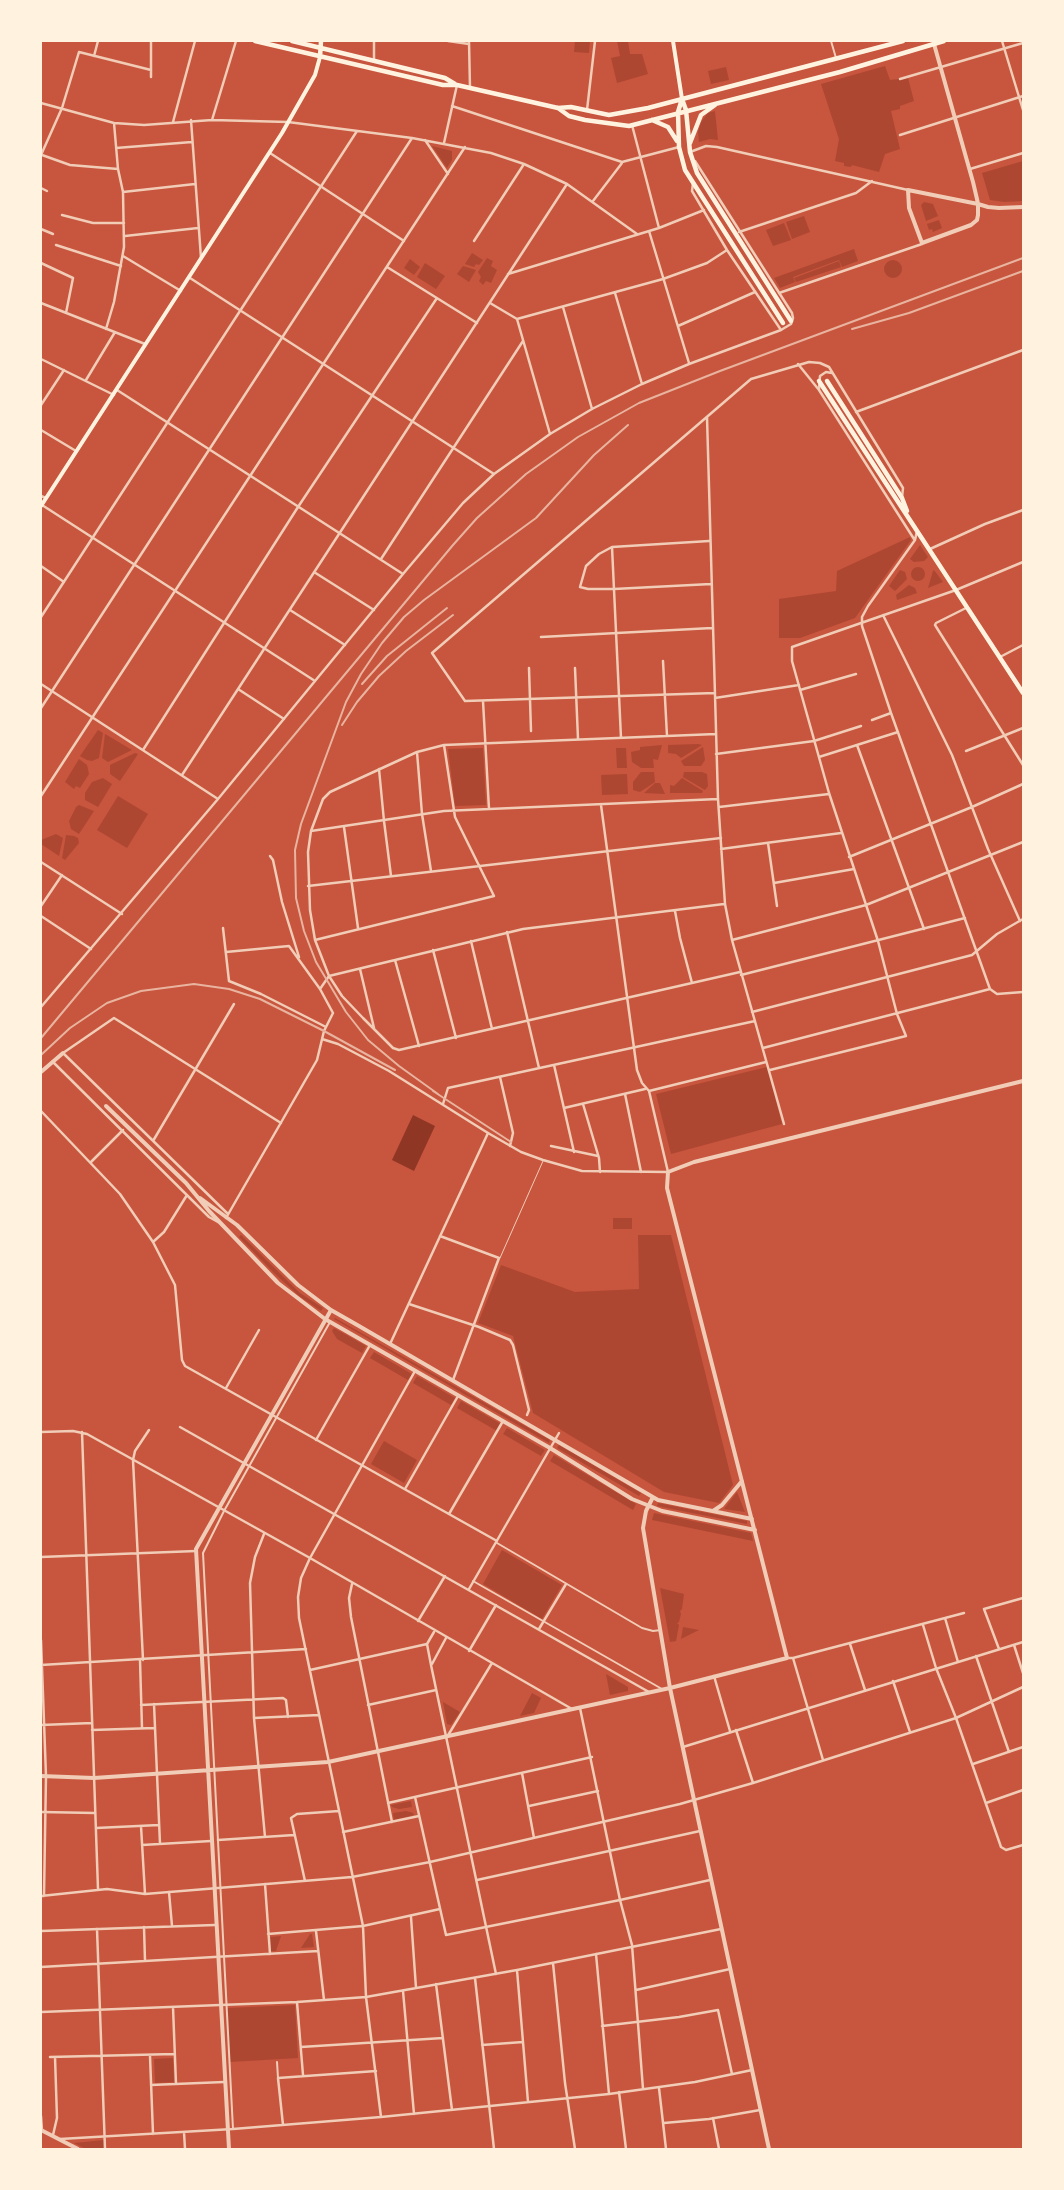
<!DOCTYPE html>
<style>
body{margin:0}
#map{position:relative;width:1064px;height:2190px;overflow:hidden;background:#c8553d;font-family:"Noto Sans",sans-serif}
canvas{display:block}
.frame{position:absolute;inset:0;border:42px solid #fff3e0;pointer-events:none}
</style>
<div id="map">
<canvas width="1064" height="2190"></canvas>
<div class="frame"></div>
</div>
<script>
const g = document.querySelector('canvas').getContext('2d');
g.lineJoin = 'round';
function fill(path, color) { g.fillStyle = color; g.fill(path, 'evenodd'); }
const shape = rows => new Path2D(rows.map(r => 'M' + r).join(''));
function trace(path, color, width, dash) { g.strokeStyle = color; g.lineWidth = width; g.lineCap = dash ? 'butt' : 'round'; g.setLineDash(dash || []); g.stroke(path); }
fill(shape([
 [575,41,590,41,589,53,574,52],
 [617,41,628,41,630,54,642,54,648,74,617,83,611,58,620,56],
 [885,66,890,80,908,78,914,101,900,106,900,109,891,111,900,149,885,154,879,172,852,165,851,167,844,166,844,163,835,161,839,139,821,84],
 [726,67,729,80,711,84,708,71],
 [715,111,718,140,710,139,699,142,698,132,701,122,708,113],
 [432,146,452,151,452,160,447,168],
 [1023,161,1023,201,1004,202,990,200,982,173],
 [924,202,933,204,938,216,926,221,921,205],
 [804,216,810,232,792,239,786,222],
 [939,220,942,228,933,232,932,229,929,230,927,224],
 [784,223,791,240,773,246,766,230],
 [854,249,858,261,842,267,839,260,793,277,795,282,780,288,774,278],
 [472,253,483,260,479,265,476,264,474,267,465,264],
 [487,258,493,261,491,266,497,270,491,283,486,281,483,285,479,281,481,277,478,272],
 [410,259,420,267,414,275,404,268],
 '884 269a9 9 0 1 1 18 0a9 9 0 1 1-18 0Z',
 [839,261,841,267,796,282,794,278],
 [425,263,445,276,436,289,417,277],
 [463,266,476,270,469,282,457,274],
 [910,537,911,540,855,618,800,638,779,638,779,599,836,591,837,571],
 [920,545,928,557,924,561,914,562,910,559],
 '911 574a7 7 0 1 1 14 0a7 7 0 1 1-14 0Z',
 [900,570,905,572,907,579,895,591,889,586],
 [934,570,943,582,928,588,933,571],
 [909,585,915,588,917,593,897,600,896,595],
 [98,730,103,733,99,758,92,761,87,760,80,756],
 [105,734,132,750,108,762,102,758],
 [698,744,702,745,681,758,676,754,668,753,668,745],
 [662,745,658,760,653,759,654,768,641,768,632,762,631,752,640,750,640,747],
 [703,747,705,760,701,766,684,766,681,761],
 [483,748,486,805,455,806,448,749],
 [616,748,626,748,627,768,617,768],
 [135,753,138,754,120,781,110,774,110,765],
 [79,759,87,765,89,774,80,788,76,786,74,789,65,782],
 [641,772,654,772,655,782,640,792,633,790,633,782],
 [684,772,702,772,707,774,708,786,705,790,683,777],
 [627,774,628,794,602,795,601,775],
 [103,778,112,784,98,807,85,800,85,793,92,782],
 [682,778,703,791,702,793,670,793,670,785,674,786],
 [655,783,660,783,665,794,644,793],
 [118,796,148,814,127,848,97,830],
 [79,805,94,811,79,834,71,829,69,821,76,807],
 [56,834,63,838,59,856,41,844,41,840],
 [66,835,74,836,78,838,79,843,65,860,62,858],
 [767,1067,782,1124,671,1154,656,1094],
 [613,1218,632,1218,632,1229,613,1229],
 [241,1235,300,1293,323,1308,321,1311,299,1296,273,1272,239,1237],
 [638,1235,671,1235,733,1485,719,1503,664,1492,533,1413,513,1336,478,1323,501,1265,575,1292,639,1289],
 [335,1318,550,1440,549,1443,334,1319],
 [334,1328,366,1346,362,1353,337,1339,332,1331],
 [374,1352,412,1374,408,1380,370,1358],
 [417,1376,455,1398,451,1405,413,1383],
 [461,1401,501,1424,497,1431,457,1408],
 [507,1428,545,1450,541,1456,503,1434],
 [384,1441,417,1460,404,1483,371,1464],
 [559,1445,641,1493,639,1496,557,1448],
 [554,1455,636,1504,633,1510,550,1461],
 [737,1492,745,1512,724,1509],
 [658,1503,747,1521,747,1524,657,1506],
 [654,1513,751,1533,753,1541,652,1520],
 [502,1550,562,1585,542,1619,483,1584],
 [660,1588,684,1594,682,1609,680,1611,681,1614,679,1622,677,1623,679,1625,676,1641,670,1642],
 [683,1627,699,1630,681,1639],
 [606,1674,628,1687,628,1691,610,1695],
 [532,1693,541,1698,534,1713,520,1716],
 [443,1702,460,1712,451,1725,447,1724],
 [411,1801,412,1807,399,1809,392,1807,391,1805],
 [406,1811,413,1813,414,1815,394,1820,393,1813],
 [310,1934,312,1934,314,1947,301,1948],
 [281,1936,276,1951,271,1951,270,1937],
 [295,2005,298,2058,230,2062,227,2008],
 [173,2058,174,2082,155,2083,154,2059],
 [104,2140,105,2149,86,2149,74,2143]
]), '#ae4732');
fill(shape([
 [413,1115,435,1126,414,1171,392,1160]
]), '#8f3625');
trace(shape([
 [500,1258,543,1161]
]), '#f1ccb7', 1);
trace(shape([
 [831,41,836,58],
 [497,1543,642,1628,653,1631,661,1630],
 [473,1581,662,1689],
 [277,2062,278,2078],
 [233,2129,203,1553,224,1511,330,1322]
]), '#f1ccb7', 2);
trace(shape([
 [151,41,151,77],
 [448,41,469,44],
 [469,41,470,88],
 [1002,41,1023,110],
 [94,56,98,41],
 [374,60,374,41],
 [900,79,1023,43],
 [41,103,114,123,144,125,212,120,288,122,412,138,491,153,524,164,567,184,637,234],
 [452,106,622,162,679,147],
 [587,110,595,41],
 [191,120,201,258],
 [212,120,236,41],
 [173,122,195,41],
 [632,125,659,228],
 [900,135,1023,96],
 [425,140,448,174],
 [444,143,457,85],
 [116,148,192,142],
 [690,152,706,146,717,147,908,190],
 [270,153,404,241],
 [41,155,62,108,79,52,151,70],
 [42,155,70,165,118,169],
 [970,169,1023,153],
 [693,183,692,191,727,250,781,330],
 [41,188,47,191],
 [123,192,195,184],
 [593,201,622,163],
 [62,215,93,223,124,223],
 [41,229,53,234],
 [649,231,689,363],
 [739,232,856,193,872,181],
 [125,236,198,228],
 [474,241,524,164],
 [56,245,121,266],
 [123,256,181,291],
 [41,263,73,278,66,313],
 [387,267,477,323],
 [508,274,659,228,704,210],
 [190,278,494,474],
 [615,293,642,384],
 [779,293,922,244],
 [41,303,145,344],
 [490,303,517,319,663,279,707,263,727,250],
 [563,307,592,409],
 [517,319,550,434],
 [678,326,755,292],
 [106,329,114,302,124,247,123,192,118,169,114,123],
 [41,359,114,395],
 [798,364,819,390,914,539],
 [86,380,115,332],
 [819,389,820,376,826,372,832,373],
 [117,390,403,574],
 [41,405,64,370],
 [856,412,1023,350],
 [707,417,718,799,725,904,732,940,784,1124],
 [41,430,76,451],
 [41,496,46,498],
 [42,505,315,681],
 [917,531,915,540,868,606,862,617,862,626,891,713,990,989,997,994,1023,992],
 [709,541,612,547,599,554,586,566,580,587,588,589,614,589,711,584],
 [612,547,621,738],
 [930,549,985,524,1023,510],
 [381,559,523,341],
 [41,566,64,582],
 [314,572,374,610],
 [966,608,936,623,935,625,1023,765],
 [290,610,345,645],
 [883,615,952,755,988,849,1020,921],
 [41,617,357,131],
 [541,637,712,628],
 [1000,657,1023,645],
 [663,661,667,736],
 [529,668,531,731],
 [575,668,578,739],
 [41,684,218,799],
 [238,689,284,719],
 [800,690,856,674],
 [715,693,465,701,432,653,751,379,809,362,820,363,829,367,903,488,902,498],
 [715,698,799,685],
 [483,701,489,809],
 [41,708,412,138],
 [872,720,891,713],
 [716,734,444,745,417,752,330,792,323,799,311,831,308,852,310,910,315,940,329,976,342,996,363,1018,393,1048,399,1050,740,972],
 [857,745,924,929],
 [143,750,298,507,437,298],
 [966,751,1023,728],
 [417,752,422,814,431,871],
 [716,754,814,741,861,726],
 [819,757,898,732],
 [379,769,384,821,391,876],
 [182,775,567,184],
 [41,796,465,147],
 [719,807,829,794],
 [344,827,358,928],
 [311,831,444,811,718,799],
 [768,843,777,906],
 [721,849,841,833],
 [270,856,273,860,282,902,299,957],
 [849,857,972,807,1023,784],
 [41,862,122,914],
 [774,883,854,869],
 [308,886,721,838],
 [41,906,62,875],
 [675,911,680,938,692,983],
 [41,916,91,949],
 [223,928,229,981,261,994,326,1027],
 [507,932,539,1068],
 [315,940,494,896,455,817,444,745],
 [732,940,866,905,1023,842],
 [471,941,492,1029],
 [433,950,456,1038],
 [226,952,289,946,320,989],
 [395,960,419,1046],
 [360,969,374,1028],
 [741,975,965,918],
 [41,1007,218,799,403,574,463,503,494,474,550,434,592,409,642,384,689,364,781,330,791,324,793,318,792,313,695,161],
 [752,1012,972,955,997,934,1023,919],
 [322,1039,338,1044,389,1071,488,1133,521,1152,543,1160,582,1171,668,1172,649,1091,642,1083,637,1070,601,805],
 [763,1048,990,989],
 [53,1062,209,1217,218,1222],
 [554,1065,574,1152],
 [770,1070,906,1036,897,1014,878,941,829,793,792,661,792,647,956,590,1023,562],
 [500,1077,513,1133,510,1146],
 [649,1091,766,1062],
 [625,1094,641,1172],
 [443,1104,448,1088,755,1021],
 [583,1104,599,1158,600,1172],
 [564,1108,645,1089],
 [41,1111,120,1194,153,1242,175,1285,182,1360,185,1366,497,1541],
 [153,1141,234,1004],
 [551,1146,598,1156],
 [91,1162,123,1130],
 [228,1214,63,1053,114,1018,281,1123],
 [226,1218,317,1060,324,1031,333,1013,320,989,329,976,523,929,724,904],
 [440,1236,499,1258,453,1380],
 [153,1242,164,1232,187,1195],
 [409,1304,479,1327,510,1340,513,1345,529,1410,527,1415],
 [390,1344,488,1133],
 [226,1388,259,1330],
 [180,1427,649,1692],
 [41,1432,73,1431,87,1434,310,1558,572,1709],
 [82,1432,98,1889],
 [316,1440,370,1345],
 [405,1489,458,1396],
 [449,1514,503,1421],
 [264,1534,255,1557,250,1583,254,1718,265,1837],
 [41,1557,196,1551],
 [352,1584,349,1598,351,1617,392,1822],
 [469,1589,559,1433],
 [945,1618,958,1662],
 [418,1621,445,1576],
 [923,1625,936,1668,956,1718,1001,1847,1006,1850,1023,1845],
 [539,1629,566,1584],
 [434,1632,427,1644,431,1665,496,1974],
 [41,1640,46,1776,44,1896],
 [850,1644,865,1690],
 [1014,1645,1023,1673],
 [999,1649,984,1609,1023,1598],
 [469,1651,496,1605],
 [976,1656,1009,1752],
 [787,1658,793,1658,964,1613],
 [793,1658,823,1760],
 [140,1660,142,1728],
 [143,1660,133,1460,135,1451,149,1430],
 [432,1664,446,1638],
 [41,1665,306,1649],
 [310,1670,427,1644],
 [714,1676,730,1731],
 [893,1681,910,1732],
 [154,1704,160,1844],
 [141,1705,283,1698,286,1700,288,1717],
 [368,1705,436,1690],
 [580,1708,620,1900,632,1945,643,2089],
 [254,1718,319,1715],
 [41,1725,92,1723],
 [92,1730,155,1728],
 [736,1730,753,1783],
 [447,1737,492,1663],
 [683,1747,1023,1642],
 [973,1764,1023,1747],
 [522,1773,534,1838],
 [415,1797,446,1935,620,1900,710,1880],
 [388,1803,592,1757],
 [986,1803,1023,1790],
 [529,1806,598,1791],
 [41,1812,95,1813],
 [141,1826,145,1894],
 [96,1828,159,1825],
 [343,1832,419,1816],
 [218,1840,294,1835],
 [142,1845,211,1841],
 [477,1880,700,1831],
 [305,1881,291,1818,297,1814,339,1811],
 [265,1884,270,1954],
 [169,1892,172,1926],
 [41,1896,107,1889,145,1894,352,1877,430,1862,680,1804,753,1783,956,1718,1023,1687],
 [411,1917,416,1988],
 [144,1927,145,1961],
 [97,1929,105,2149],
 [41,1931,215,1925],
 [316,1931,324,2000],
 [268,1934,363,1926,440,1909],
 [596,1954,609,2094],
 [553,1963,565,2083,575,2149],
 [41,1967,318,1951],
 [517,1970,528,2102],
 [475,1978,494,2149],
 [436,1984,452,2110],
 [636,1990,730,1969],
 [403,1991,414,2114],
 [297,2002,303,2075],
 [173,2007,176,2084],
 [41,2012,297,2002,366,1997,517,1970,721,1929],
 [602,2026,679,2017,718,2010,732,2074],
 [482,2045,523,2042],
 [301,2047,443,2038],
 [150,2056,153,2134],
 [50,2057,174,2054],
 [151,2085,224,2082],
 [659,2088,666,2149],
 [619,2092,626,2149],
 [41,2116,42,2130],
 [381,2117,366,1997,363,1926,299,1618,298,1597,301,1578,310,1558,415,1371],
 [713,2118,719,2149],
 [664,2123,709,2119,760,2110],
 [283,2125,278,2078,376,2071],
 [184,2132,185,2149],
 [53,2135,57,2118,55,2057],
 [60,2139,233,2129,381,2117,609,2094,695,2082,752,2070]
]), '#f1ccb7', 2.5);
trace(shape([
 [934,44,973,182,977,199,978,204,978,215,977,220,971,225,922,243,909,208,908,190,978,204,988,207,999,208,1023,207],
 [41,1072,63,1053],
 [106,1106,186,1183,209,1211,278,1283,325,1319,550,1448,632,1499,662,1511,755,1530],
 [200,1198,237,1225,298,1285,331,1310,359,1326,658,1500,752,1519],
 [653,1497,646,1511,643,1528,670,1688,769,2149],
 [713,1511,722,1505,742,1481],
 [41,1776,94,1778,328,1762,670,1688,787,1658,667,1188,668,1172,694,1162,1023,1081],
 [41,2130,78,2149],
 [229,2149,196,1549,331,1310]
]), '#f1ccb7', 4);
trace(shape([
 [673,41,682,99],
 [41,506,282,133,315,75,320,57]
]), '#fff3e0', 4);
trace(shape([
 [255,41,443,85,457,85,558,108,571,107,609,115,648,108,903,41],
 [292,41,445,78,455,84],
 [320,57,321,41],
 [682,99,678,112,679,147,685,170,783,323],
 [682,99,686,110,690,152,697,173,791,321],
 [558,108,569,116,585,120,629,126,840,72,944,41],
 [652,120,668,127,677,141],
 [690,143,701,115,715,105],
 [819,381,1023,693],
 [827,381,902,498,907,511]
]), '#fff3e0', 4.5);
trace(shape([
 [852,329,909,313,1023,271],
 [362,684,387,656,447,608],
 [342,725,357,702,379,676,406,651,453,615],
 [41,1038,453,545,477,518,526,474,578,437,639,403,720,371,1023,258],
 [41,1055,70,1028,107,1003,141,991,194,984,229,989,260,999,324,1031,395,1070],
 [433,1091,511,1142],
 [438,1094,399,1066,368,1040,346,1012,316,962,304,931,296,898,295,850,301,824,346,702,361,674,382,643,404,617,424,600,536,518,594,455,628,425]
]), '#e9b49f', 2);
</script>
